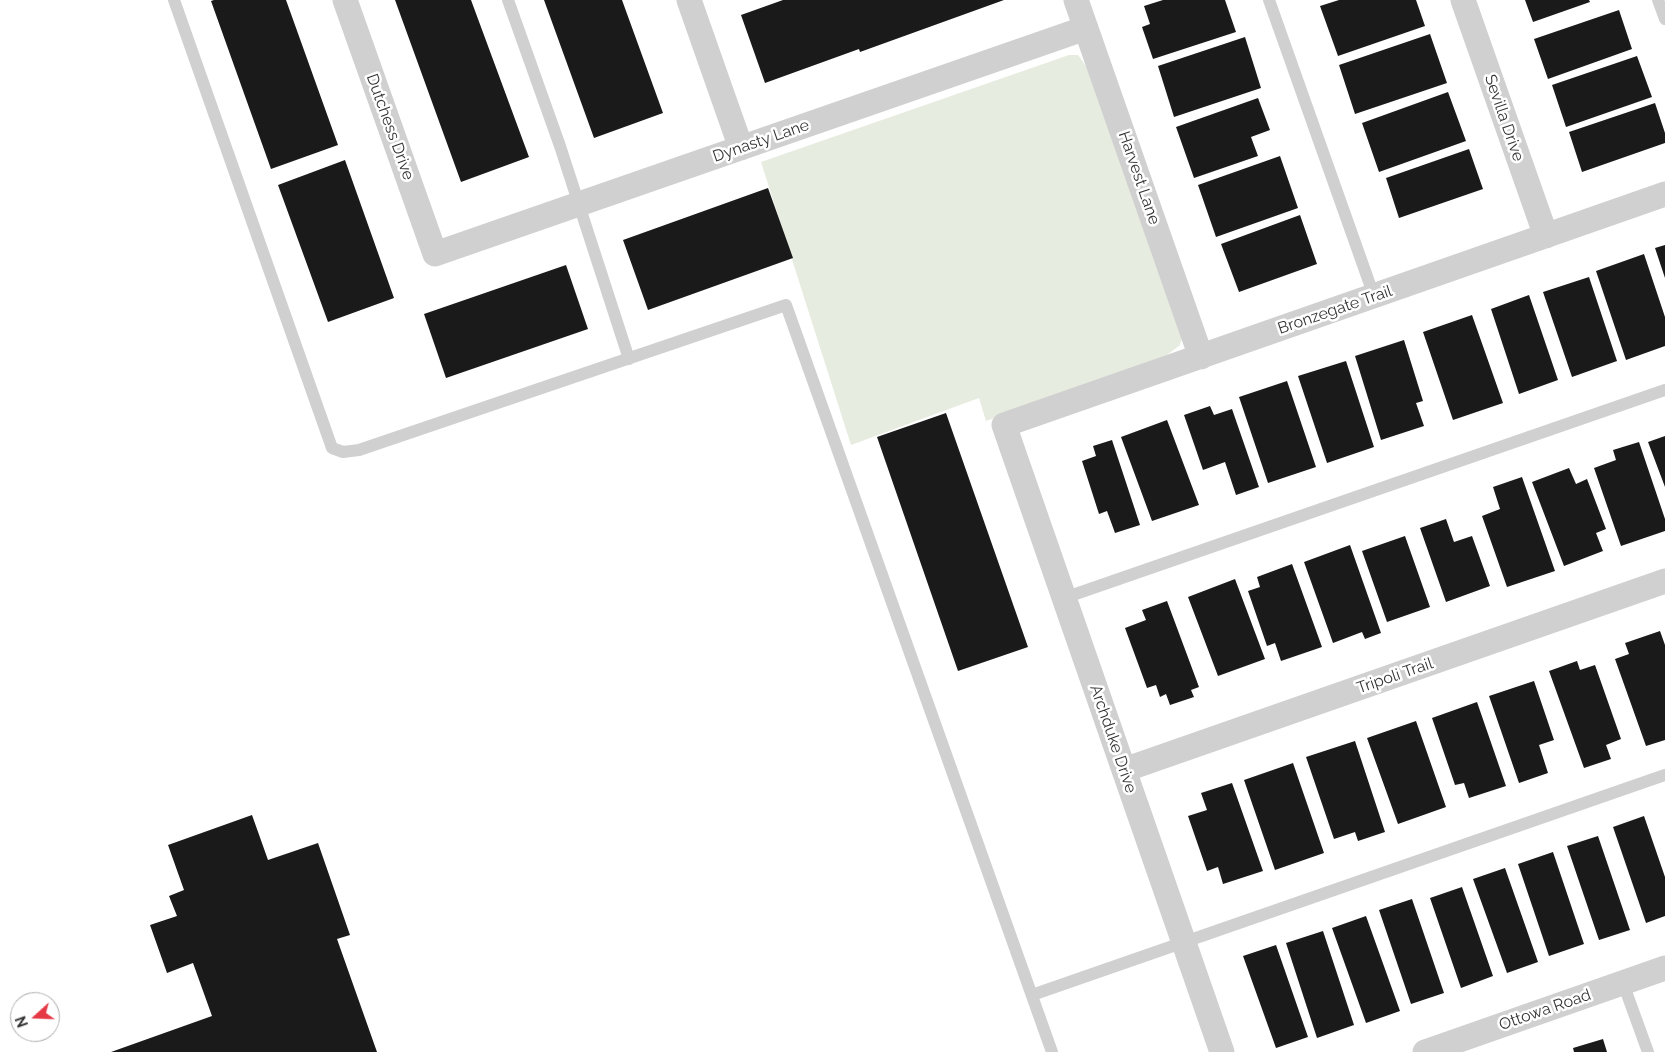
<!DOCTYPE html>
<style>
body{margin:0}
#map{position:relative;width:1665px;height:1052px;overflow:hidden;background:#fff;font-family:Raleway,sans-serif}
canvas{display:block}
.north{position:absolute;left:10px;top:992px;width:50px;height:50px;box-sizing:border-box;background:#fff;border:1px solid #adadad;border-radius:50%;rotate:250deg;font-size:14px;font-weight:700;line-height:20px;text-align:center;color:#333}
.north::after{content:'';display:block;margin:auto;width:18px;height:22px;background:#e63946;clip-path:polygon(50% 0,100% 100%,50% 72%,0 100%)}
</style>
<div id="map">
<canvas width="1665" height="1052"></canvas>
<div class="north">N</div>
</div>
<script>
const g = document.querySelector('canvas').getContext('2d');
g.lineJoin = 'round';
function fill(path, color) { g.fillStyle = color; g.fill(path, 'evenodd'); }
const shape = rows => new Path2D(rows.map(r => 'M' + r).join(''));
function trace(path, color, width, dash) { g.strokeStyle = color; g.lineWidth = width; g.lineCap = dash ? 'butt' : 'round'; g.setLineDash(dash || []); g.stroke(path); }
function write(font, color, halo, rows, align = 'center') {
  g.font = font + ' Raleway,sans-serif'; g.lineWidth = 5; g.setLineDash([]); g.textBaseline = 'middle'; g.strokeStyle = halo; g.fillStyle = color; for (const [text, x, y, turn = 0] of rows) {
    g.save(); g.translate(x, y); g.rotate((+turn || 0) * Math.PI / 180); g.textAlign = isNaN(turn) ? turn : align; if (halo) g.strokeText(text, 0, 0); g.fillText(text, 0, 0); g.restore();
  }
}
fill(shape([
 [1069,55,1078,55,1088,69,1183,335,1180,345,1167,355,986,421,979,398,851,445,761,162]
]), '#e6ecdf');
fill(shape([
 [214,0,286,0,338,145,271,169,211,1],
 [395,0,471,0,529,157,461,182],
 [544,0,622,0,663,113,594,138],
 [783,0,1004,0,860,52,859,49,765,83,741,15],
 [1163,0,1225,0,1236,32,1153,59,1142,27,1150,24,1144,6],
 [1339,0,1416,0,1425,26,1338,56,1320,6],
 [1525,0,1589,0,1590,2,1533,22],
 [1619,10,1632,49,1548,79,1534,39],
 [1430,34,1447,83,1355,114,1339,65],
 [1245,37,1261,88,1174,117,1158,66],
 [1637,56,1652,97,1566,127,1552,85],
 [1448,92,1466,141,1379,172,1362,123],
 [1258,98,1270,130,1251,137,1258,156,1194,178,1176,127],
 [1655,103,1665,133,1665,143,1582,172,1569,132],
 [1469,149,1483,189,1399,218,1386,178],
 [1280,156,1298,208,1216,237,1198,185],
 [345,160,394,298,328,322,278,185],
 [768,188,793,258,648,310,623,240],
 [1300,215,1317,264,1239,292,1221,244],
 [1665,245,1665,278,1655,248],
 [1644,254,1665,317,1665,346,1626,360,1596,271],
 [566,265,588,329,446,378,424,314],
 [1589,277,1617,361,1572,377,1543,292],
 [1529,295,1558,380,1519,394,1491,309],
 [1472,315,1503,403,1453,420,1423,332],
 [1404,340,1423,401,1416,403,1424,426,1381,440,1355,356],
 [1346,361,1374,447,1327,463,1298,376],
 [1287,381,1316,467,1268,483,1239,397],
 [1210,406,1214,415,1232,409,1259,487,1236,495,1225,462,1203,470,1184,415],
 [946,413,1028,647,958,671,877,437],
 [1167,420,1199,505,1152,521,1121,437],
 [1665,436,1665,487,1648,442],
 [1112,440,1140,525,1115,533,1107,511,1099,514,1082,461,1096,456,1093,446],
 [1639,442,1665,519,1665,531,1621,546,1594,468,1616,460,1613,450],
 [1569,468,1576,484,1587,479,1606,529,1596,533,1603,551,1564,566,1532,482],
 [1522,477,1555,571,1507,587,1482,516,1500,509,1493,487],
 [1446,519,1454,542,1472,536,1490,586,1446,602,1420,528],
 [1405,536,1430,607,1387,622,1362,551],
 [1350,545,1381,633,1365,639,1362,632,1333,643,1304,562],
 [1292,564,1322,647,1281,661,1275,643,1267,646,1248,591,1260,587,1257,577],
 [1235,579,1265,659,1218,676,1188,597],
 [1167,601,1199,687,1191,690,1194,697,1170,705,1166,694,1160,697,1156,685,1147,688,1125,628,1146,620,1142,610],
 [1660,631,1665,645,1665,740,1646,746,1615,659,1629,654,1625,643],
 [1577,661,1580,670,1595,665,1621,739,1606,745,1611,759,1584,768,1549,671],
 [1534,681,1554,740,1539,745,1548,773,1519,783,1489,696],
 [1477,702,1506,786,1469,798,1464,783,1455,785,1432,718],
 [1416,721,1446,807,1398,824,1367,738],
 [1355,741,1385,832,1358,841,1355,832,1334,839,1306,757],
 [1293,763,1324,853,1275,870,1244,780],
 [1232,783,1263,871,1223,884,1218,867,1207,871,1188,816,1207,810,1201,793],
 [252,815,268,860,318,843,350,935,337,939,377,1052,111,1052,212,1016,193,963,167,973,150,925,177,916,169,896,184,890,168,845],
 [1644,816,1665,877,1665,916,1646,923,1613,827],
 [1598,836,1630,930,1599,940,1567,846],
 [1553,852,1584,944,1549,956,1518,864],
 [1505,868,1538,962,1507,973,1473,879],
 [1462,887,1493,976,1461,988,1430,898],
 [1412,899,1444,993,1411,1004,1379,910],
 [1366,916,1400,1011,1366,1023,1332,928],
 [1323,931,1354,1025,1317,1038,1286,943],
 [1276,945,1308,1037,1276,1048,1243,956],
 [1603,1039,1607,1052,1574,1052,1573,1048]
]), '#1a1a1a');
trace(shape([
 [174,0,332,448,343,452,359,450,786,305,1052,1052],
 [508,0,560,146,629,359],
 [1269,0,1374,296],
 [1658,0,1665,19],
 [1064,598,1665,390],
 [1623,983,1648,1052],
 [1032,995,1665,775]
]), '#d0d0d0', 12);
trace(shape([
 [345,0,435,254,1086,28],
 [689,0,741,148],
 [1076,0,1201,357],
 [1463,0,1546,236],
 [1124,770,1665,581],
 [1222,1052,1004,425,1665,194],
 [1425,1052,1665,968]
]), '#d0d0d0', 25);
write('16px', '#333', '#fff', [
 ["Sevilla Drive",1504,118,71],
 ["Dutchess Drive",390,127,70],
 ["Dynasty Lane",761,141,-19],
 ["Harvest Lane",1139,178,71],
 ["Bronzegate Trail",1335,310,-19],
 ["Tripoli Trail",1395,676,-19],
 ["Archduke Drive",1113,739,71],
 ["Ottowa Road",1545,1010,-19]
]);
</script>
